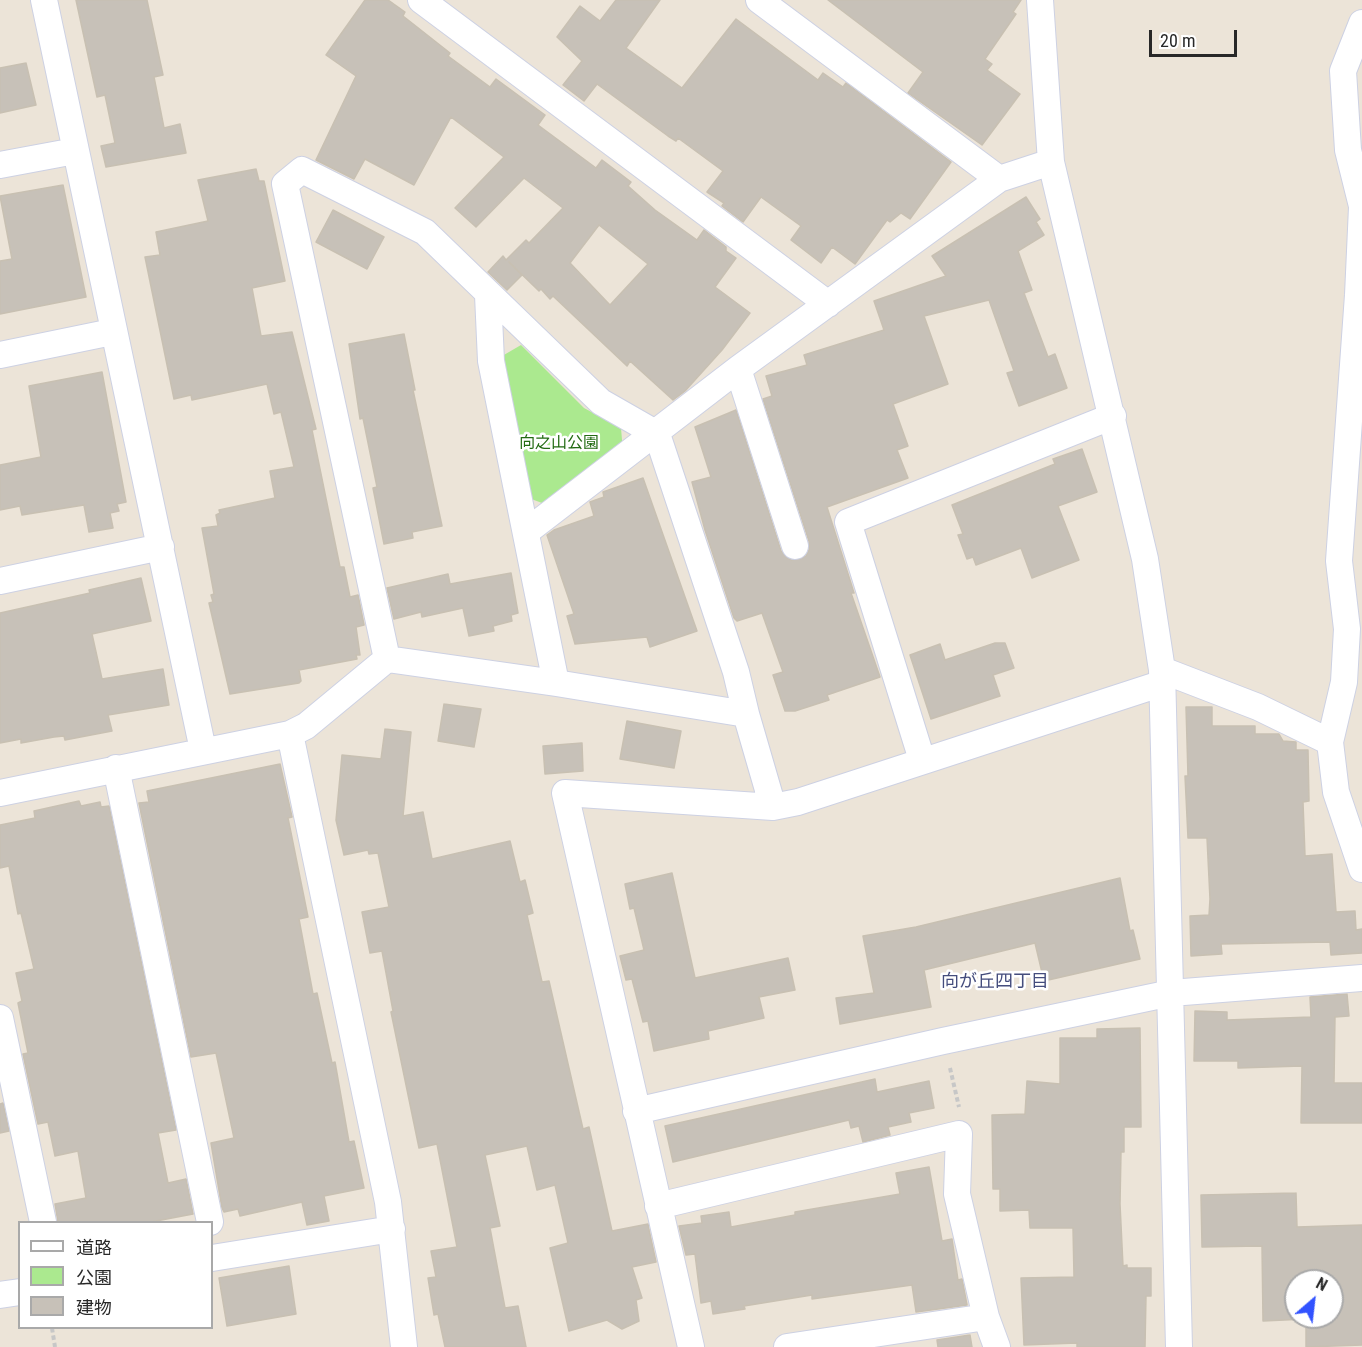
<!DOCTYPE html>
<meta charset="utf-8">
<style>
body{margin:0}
#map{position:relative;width:1362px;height:1347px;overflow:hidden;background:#ece4d8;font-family:"Roboto Condensed","Noto Sans JP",sans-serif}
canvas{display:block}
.legend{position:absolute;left:18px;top:1221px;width:195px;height:108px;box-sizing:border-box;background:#fff;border:2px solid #a9a9a9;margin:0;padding:8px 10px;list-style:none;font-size:18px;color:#282828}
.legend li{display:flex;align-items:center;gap:12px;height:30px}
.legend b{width:30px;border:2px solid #a9a9a9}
.north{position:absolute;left:1284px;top:1269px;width:60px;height:60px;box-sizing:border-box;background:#fff;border:2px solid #a9a9a9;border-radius:50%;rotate:28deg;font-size:16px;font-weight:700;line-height:24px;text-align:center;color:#282828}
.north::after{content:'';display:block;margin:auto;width:21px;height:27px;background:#3253ff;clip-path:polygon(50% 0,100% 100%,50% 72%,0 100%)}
.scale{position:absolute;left:1149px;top:30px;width:88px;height:27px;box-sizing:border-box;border:3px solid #282828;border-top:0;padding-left:8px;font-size:18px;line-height:21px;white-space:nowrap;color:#282828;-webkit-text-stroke:4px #fff;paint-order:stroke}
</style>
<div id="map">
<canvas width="1362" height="1347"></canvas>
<ul class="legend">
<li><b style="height:8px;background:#fff"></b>道路</li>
<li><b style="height:16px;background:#abe98f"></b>公園</li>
<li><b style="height:16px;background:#c7c1b8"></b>建物</li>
</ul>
<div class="north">N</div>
<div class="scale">20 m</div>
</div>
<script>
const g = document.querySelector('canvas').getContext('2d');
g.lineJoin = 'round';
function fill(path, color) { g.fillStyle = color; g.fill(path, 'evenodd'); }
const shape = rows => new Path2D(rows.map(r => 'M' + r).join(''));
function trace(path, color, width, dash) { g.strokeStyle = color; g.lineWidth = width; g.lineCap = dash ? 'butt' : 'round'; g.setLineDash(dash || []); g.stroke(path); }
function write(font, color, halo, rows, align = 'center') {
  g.font = font + ' "Roboto Condensed","Noto Sans JP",sans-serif'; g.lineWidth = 5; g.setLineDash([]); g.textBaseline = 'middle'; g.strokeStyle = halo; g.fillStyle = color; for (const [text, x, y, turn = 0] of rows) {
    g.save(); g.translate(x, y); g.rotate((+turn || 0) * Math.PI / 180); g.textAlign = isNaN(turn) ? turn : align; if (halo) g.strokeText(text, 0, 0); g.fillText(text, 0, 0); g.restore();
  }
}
fill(shape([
 [521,345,584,408,621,428,623,452,550,506,526,497,497,359]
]), '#abe98f');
const building = shape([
 [76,0,147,0,163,75,154,77,164,128,180,124,186,153,106,167,101,146,115,143,105,95,97,97,76,0],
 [365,0,388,0,405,12,403,16,450,53,448,56,490,87,496,79,545,115,538,125,596,168,602,160,631,182,628,186,655,210,697,240,704,230,726,247,726,251,736,258,715,287,750,313,722,350,685,391,673,400,630,361,627,366,553,296,550,299,541,289,539,291,509,262,522,275,507,290,488,272,503,256,506,260,526,240,529,243,563,208,524,178,476,227,455,208,504,157,451,117,414,185,365,159,354,179,316,160,356,76,326,55,365,0],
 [599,225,648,264,610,305,570,263,599,225],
 [616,0,660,0,626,48,682,88,736,19,818,80,823,73,843,87,846,83,951,162,910,219,901,213,890,222,887,220,855,264,832,247,821,263,791,240,801,226,761,197,743,222,722,206,724,203,707,192,723,171,678,138,676,141,668,136,597,84,584,101,563,85,582,61,557,37,580,6,600,21,616,0],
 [828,0,1021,0,1013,12,1016,14,985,59,992,64,987,70,1020,94,982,145,908,93,923,72,828,0],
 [26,63,36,105,0,113,0,68,26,63],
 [256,169,259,181,264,181,285,281,252,288,261,336,292,332,316,429,312,430,340,567,344,567,350,597,358,595,364,625,356,627,360,655,356,655,357,659,299,670,301,681,299,683,230,694,209,603,213,602,211,595,214,594,202,528,218,526,216,515,220,513,219,510,275,498,270,471,294,467,281,412,274,414,267,384,192,400,191,395,174,399,145,257,160,255,156,232,208,221,198,180,256,169],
 [63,185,86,297,0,314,0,261,12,259,0,196,63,185],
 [1026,197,1040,219,1036,222,1044,235,1018,251,1032,290,1024,293,1048,357,1055,354,1067,388,1019,406,1007,373,1014,371,989,300,924,316,948,384,893,404,908,446,897,450,908,478,827,507,854,593,851,593,880,677,827,695,829,700,795,711,785,711,773,675,783,672,762,613,737,621,734,618,705,530,692,482,711,477,695,427,736,410,781,551,791,560,806,556,809,550,809,541,763,399,772,396,766,376,807,365,804,355,884,330,874,301,946,276,932,256,1026,197],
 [333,210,384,237,367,269,316,242,333,210],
 [404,334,415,390,413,390,442,526,412,532,413,538,384,544,373,488,377,487,363,418,360,419,349,344,404,334],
 [102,372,126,502,117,504,119,511,110,513,113,528,89,532,84,505,22,515,20,506,0,510,0,465,41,457,29,386,102,372],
 [1082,449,1097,492,1058,506,1079,560,1032,578,1021,548,976,565,973,557,967,559,958,535,963,534,952,505,1055,464,1053,459,1082,449],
 [643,478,697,631,650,647,647,637,575,644,567,616,574,614,547,535,554,530,594,516,590,502,604,497,603,492,643,478],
 [511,573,518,613,511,615,512,621,493,626,494,631,469,636,463,608,422,617,421,612,394,619,387,588,448,574,450,584,511,573],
 [141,578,151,621,92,634,102,679,163,669,169,705,108,715,112,731,65,740,64,736,54,737,21,743,21,739,0,743,0,613,90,593,89,590,141,578],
 [995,643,1005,643,1014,668,993,675,1000,696,931,719,910,655,940,644,945,660,995,643],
 [444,704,481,709,474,747,438,741,444,704],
 [1186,707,1212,707,1212,726,1255,726,1255,734,1279,734,1283,741,1296,742,1296,750,1308,750,1309,801,1303,802,1305,856,1332,854,1336,912,1355,911,1356,930,1362,929,1362,953,1331,955,1330,942,1221,944,1222,954,1191,956,1190,916,1209,915,1210,899,1207,838,1188,838,1185,776,1188,776,1186,707],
 [627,721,681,731,674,768,620,759,627,721],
 [385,729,411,732,403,816,423,812,432,859,510,841,520,882,525,880,533,913,527,915,542,982,549,981,583,1129,589,1127,612,1231,648,1224,649,1230,656,1262,632,1267,642,1298,636,1300,639,1321,622,1329,607,1320,569,1331,550,1248,568,1243,555,1185,537,1190,527,1146,485,1155,500,1226,490,1228,505,1308,518,1306,526,1347,445,1347,438,1314,434,1315,428,1278,436,1277,431,1251,457,1247,437,1144,419,1148,391,1012,393,1011,382,951,370,953,362,912,389,907,378,853,369,854,368,850,344,855,336,820,342,755,381,759,385,729],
 [582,743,583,771,545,774,543,746,582,743],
 [280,764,292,817,288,818,308,917,299,919,313,994,317,993,332,1063,335,1062,349,1142,354,1141,364,1188,324,1196,329,1221,307,1225,302,1202,240,1216,238,1209,224,1212,222,1208,211,1143,234,1138,216,1053,191,1057,139,803,149,802,147,791,280,764],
 [79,801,81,806,100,802,101,807,109,806,176,1130,158,1133,168,1183,186,1179,193,1214,151,1222,58,1222,55,1204,86,1198,78,1151,55,1156,48,1122,38,1124,23,1054,28,1053,18,1003,22,1001,16,973,34,969,21,913,18,914,9,866,0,868,0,825,35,818,34,811,79,801],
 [672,873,695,978,788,958,795,990,759,997,764,1018,708,1031,709,1039,654,1051,648,1021,643,1022,632,979,626,980,620,956,644,950,634,908,630,909,625,884,672,873],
 [1120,878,1130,931,1133,930,1140,959,1044,981,1035,943,924,970,931,1007,840,1024,836,998,874,993,863,936,916,927,1120,878],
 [1347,994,1349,1016,1335,1017,1334,1083,1362,1083,1362,1123,1301,1123,1302,1066,1238,1068,1238,1061,1194,1061,1195,1011,1227,1012,1227,1020,1311,1017,1310,997,1347,994],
 [1140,1028,1141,1127,1124,1127,1124,1152,1121,1152,1120,1204,1123,1266,1127,1265,1127,1268,1151,1268,1151,1296,1146,1296,1145,1347,1077,1347,1077,1343,1024,1345,1021,1278,1074,1277,1073,1228,1030,1228,1029,1210,1000,1211,1000,1189,993,1189,992,1115,1025,1114,1027,1081,1060,1084,1060,1038,1097,1038,1097,1029,1140,1028],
 [875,1079,877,1092,929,1081,934,1108,909,1113,911,1122,888,1127,890,1135,863,1142,859,1126,851,1128,849,1120,673,1162,665,1126,875,1079],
 [3,1103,9,1131,0,1133,0,1104,3,1103],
 [929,1167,942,1241,952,1239,958,1280,962,1279,967,1305,916,1312,912,1285,812,1299,812,1295,744,1306,745,1309,713,1314,711,1301,701,1303,695,1254,686,1255,679,1226,702,1223,701,1216,729,1212,731,1227,795,1215,795,1212,900,1194,896,1173,929,1167],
 [1296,1193,1297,1227,1362,1225,1362,1345,1306,1347,1306,1319,1263,1321,1262,1246,1202,1247,1201,1195,1296,1193],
 [1296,1281,1332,1281,1332,1317,1296,1317,1296,1281],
 [289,1266,296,1314,227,1326,219,1278,289,1266],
 [970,1335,972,1347,938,1347,937,1340,970,1335]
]);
fill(building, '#c7c1b8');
trace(building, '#c8c0b2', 1.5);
const street = shape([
 [44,0,203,750],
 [421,0,828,304],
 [759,0,999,179],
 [1040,0,1051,162,1145,559,1162,670,1179,1347],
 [1362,23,1343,71,1348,150,1362,206],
 [0,165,75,151],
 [488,295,491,361,556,683],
 [0,355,112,332],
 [738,369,795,546],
 [526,532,738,369,999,179,1051,162],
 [0,581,161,547],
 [387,659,285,184,302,170,425,232,601,402,657,434,736,672,746,714],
 [1162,670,1258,707,1330,742,1336,792,1362,869],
 [290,734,306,726,387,659,556,683,746,714,773,807,798,802,1160,684],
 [1330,742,1344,682,1347,629,1339,561,1358,295,1362,207],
 [922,760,848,522,1113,416],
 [116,768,210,1222],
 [0,793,290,734,388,1202,404,1347],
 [0,1018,43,1222],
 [636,1111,943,1041,1171,993,1362,978],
 [658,1206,959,1134,957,1194,986,1317,997,1347],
 [212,1258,392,1229],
 [0,1295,20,1292],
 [691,1347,565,793,773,807],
 [787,1347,986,1317]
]);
trace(street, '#cdd1e3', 28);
trace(shape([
 [950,1068,959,1107],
 [52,1328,55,1347]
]), '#c7c7c7', 4, [4.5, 3]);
trace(street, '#fff', 26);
write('16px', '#236b13', '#fff', [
 ["向之山公園",559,444]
]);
write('18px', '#454d7d', '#fff', [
 ["向が丘四丁目",995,982]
]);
</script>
